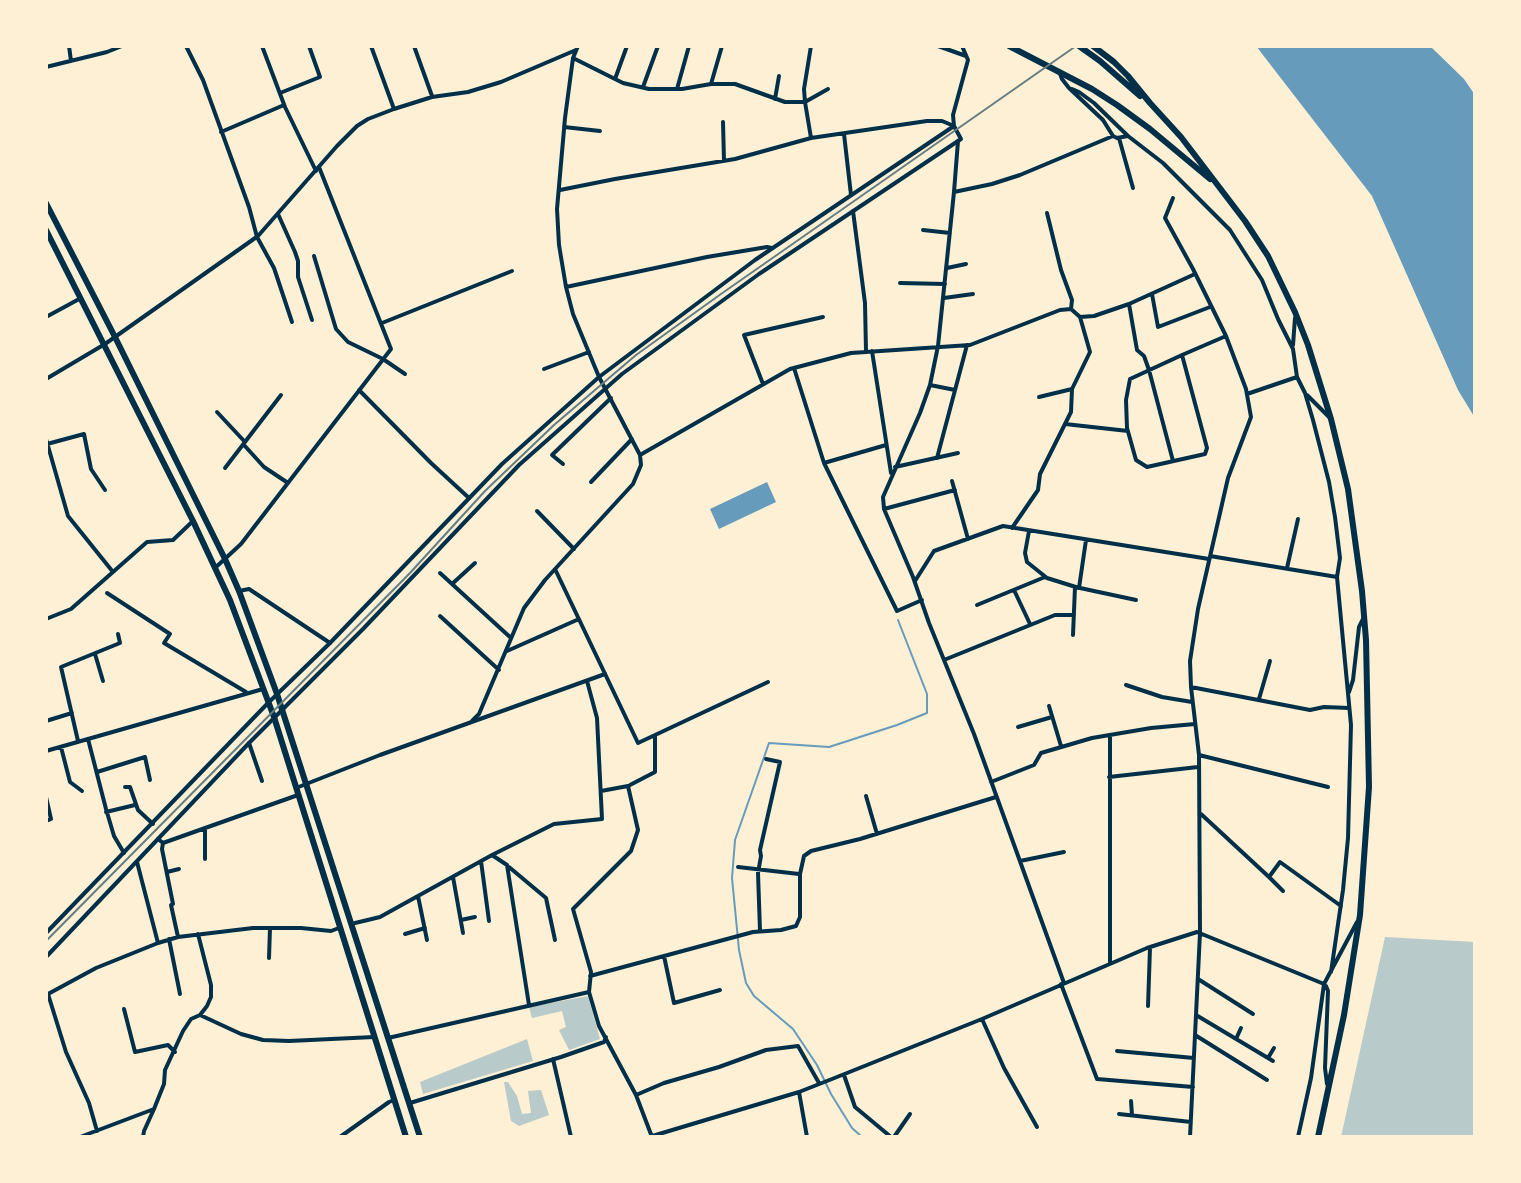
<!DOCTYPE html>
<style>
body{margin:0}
#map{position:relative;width:1521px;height:1183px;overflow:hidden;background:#fdf0d5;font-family:Roboto,sans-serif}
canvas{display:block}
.frame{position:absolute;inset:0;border:48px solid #fdf0d5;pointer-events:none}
</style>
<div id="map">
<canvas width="1521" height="1183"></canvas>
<div class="frame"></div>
</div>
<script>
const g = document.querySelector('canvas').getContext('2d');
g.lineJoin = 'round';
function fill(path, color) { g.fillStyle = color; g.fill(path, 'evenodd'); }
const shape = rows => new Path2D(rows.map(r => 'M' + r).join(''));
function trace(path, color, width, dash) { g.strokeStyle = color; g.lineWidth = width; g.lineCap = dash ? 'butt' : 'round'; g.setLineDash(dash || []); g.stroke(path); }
fill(shape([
 [1385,937,1475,942,1475,1137,1341,1137],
 [588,996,600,1039,569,1050,559,1030,566,1027,562,1011,532,1018,529,1007],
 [527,1039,533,1061,423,1094,420,1082],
 [504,1082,508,1082,517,1096,522,1114,531,1113,528,1091,541,1090,549,1115,519,1126,511,1121]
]), '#b9caca');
fill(shape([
 [1256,46,1430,46,1464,79,1475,95,1475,418,1458,390,1372,196],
 [767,482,776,502,719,529,710,509]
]), '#669bbc');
trace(shape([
 [862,1137,852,1128,831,1094,817,1065,793,1029,754,996,746,983,739,950,732,878,735,840,769,743,829,747,897,725,927,713,927,694,898,620]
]), '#669bbc', 2);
trace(shape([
 [69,46,71,61],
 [186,46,203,80,249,207,257,237,274,268,292,322],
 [262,46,285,107,316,171],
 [371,46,394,109],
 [414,46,432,96],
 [722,46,711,84,735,84,785,102,805,102,811,138],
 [811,46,804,89,805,102,828,89],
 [938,46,966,56],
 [573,58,623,83,649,89,682,89,711,84],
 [46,67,107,52,122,46],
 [1059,71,1062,79,1069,88,1103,120,1113,136],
 [615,79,627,46],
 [643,87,658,46],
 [677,89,689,46],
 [1072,89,1079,92,1094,103,1128,136],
 [280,93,320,77,309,46],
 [775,99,779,76],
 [723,122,724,161],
 [564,127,600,131],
 [221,132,284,105],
 [844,134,851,195],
 [1119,138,1133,188],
 [560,190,615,179,735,159,811,138,927,121,942,121,954,126,953,115,968,60,962,46],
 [954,192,958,141],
 [1173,198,1165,218,1193,269,1226,336,1246,389,1251,417,1228,478,1198,609,1190,661,1191,687],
 [853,211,865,303,866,351],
 [1047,213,1061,270,1072,300,1071,309,1080,317],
 [278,214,295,252,298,261,298,277,312,320],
 [923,230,950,233],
 [314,256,336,329,348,342,383,359,405,374],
 [947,268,966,264],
 [900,283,945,284],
 [566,287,707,257,767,247,772,248],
 [1152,294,1158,327,1210,307],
 [944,298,973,294],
 [46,317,81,298],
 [382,323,512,271],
 [1293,345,1295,318],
 [872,351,891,473],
 [1182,355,1207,448,1205,454,1147,467,1136,460,1127,428,1126,400,1130,379,1182,355,1226,336],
 [794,368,824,463,897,611,922,600],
 [544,369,589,352],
 [46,379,105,344,258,236,337,146,357,126,368,119,394,109,432,97,468,92,501,82,576,50],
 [763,384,744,335,823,317],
 [930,385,955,390],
 [359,390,431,463,469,498],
 [1247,394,1297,377],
 [1307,395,1329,417],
 [1039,397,1072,389],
 [217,412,245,442],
 [1065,424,1128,431],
 [46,439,68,516,113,572],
 [47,444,84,434,91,469,105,490],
 [244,445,264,467,288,483],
 [640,455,790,369,851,353,970,345,1060,310,1071,309],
 [937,458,967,345],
 [1173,461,1149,370,1144,356,1137,350,1129,304,1195,274],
 [824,463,886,445],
 [563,464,552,455,611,398],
 [895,467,958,453],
 [225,468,281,395],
 [952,481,968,539],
 [591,482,632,439],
 [884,509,955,490],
 [537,511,574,549],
 [1012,528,1038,490,1040,474,1071,412,1072,389,1090,352,1080,317,1094,316,1129,304],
 [1029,531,1025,553,1027,562,1047,578,1079,588,1086,540],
 [1210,556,1337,577],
 [215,568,241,544,391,349,319,167],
 [1287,568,1298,519],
 [555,569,638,743,768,682],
 [440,573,511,638],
 [915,581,934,551,1003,526,1209,559],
 [452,584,475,563],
 [1080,588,1136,600],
 [1014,590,1030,624],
 [239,591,249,589,330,643],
 [107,593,170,634,164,643,246,692],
 [977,605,1045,577],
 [440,616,499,670],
 [46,619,71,609,147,542,173,540,193,521],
 [1073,635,1075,587],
 [507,651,579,619],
 [95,654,103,681],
 [944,660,1055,615,1074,615],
 [1126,685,1162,697,1192,702],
 [1349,692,1353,680,1359,627,1363,619],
 [1259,699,1270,661],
 [1049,706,1061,746],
 [46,721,72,713],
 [472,721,479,714,524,608,545,580,633,484,641,465,640,455,599,377,573,314,566,287,559,245,557,209,565,118,573,58,578,46],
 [1018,727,1052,717],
 [1110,736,1110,963],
 [88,739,106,809,114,836,124,853],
 [78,741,61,667,120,643,118,634],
 [249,743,262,781],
 [61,747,70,782,82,791],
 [46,751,263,689],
 [1199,755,1328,787],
 [97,772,145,757,150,780],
 [1109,777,1198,767],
 [991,782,1034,765,1041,753,1092,738,1151,728,1195,724],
 [630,785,655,772,655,735],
 [125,787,130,787,138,810,153,824],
 [601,791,628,786,638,830,631,851,573,909,591,972,589,992,599,1026,636,1095,652,1137],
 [866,796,877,834],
 [46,797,51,819,46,821],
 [106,812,135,805],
 [1201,814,1269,877,1280,862,1341,906],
 [205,828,205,859],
 [158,839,163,843,298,795],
 [163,843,162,849,173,904,171,905,178,937],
 [492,855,507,865,529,1005],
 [481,861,489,921],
 [1020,861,1064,852],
 [137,862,158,943,178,937,253,928,301,928,331,931,339,928],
 [509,867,546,898,555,940],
 [738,867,799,874],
 [167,872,179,869],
 [453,877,463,933],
 [1269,877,1283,891],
 [418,896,427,940],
 [461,920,475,917],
 [351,924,380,917,492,855,554,824,602,819,597,718,587,681],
 [760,931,758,873,761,856,760,850,780,762,766,759],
 [198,934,211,985,211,997,207,1006,200,1015],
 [405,934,425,928],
 [169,939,180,994],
 [664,956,674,1003,720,990],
 [269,958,270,928],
 [590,976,753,932,781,930,796,926,800,917,800,874,804,856,811,851,860,839,996,797],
 [1198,979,1253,1014],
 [1064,983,974,734,929,623,913,577,884,509,883,497,920,413,930,385,938,346,954,192,992,184,1020,175,1113,136,1117,138,1128,136,1163,163,1230,230,1262,280,1278,319,1293,349,1297,377,1305,393,1313,420,1329,482,1335,517,1340,558,1337,577,1351,725,1348,838,1343,890,1331,972],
 [1061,984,1097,1079,1193,1087],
 [1326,986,1328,991,1325,1068,1327,1084],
 [48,994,66,1052,89,1103,97,1131],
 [48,994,96,968,158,943],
 [1148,1006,1150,948],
 [124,1009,135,1052,168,1045,175,1052],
 [1196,1015,1273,1061],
 [982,1019,1004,1068,1037,1127],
 [1195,1035,1267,1080],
 [388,1038,589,992],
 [1236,1039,1241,1028],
 [1117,1051,1194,1058],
 [1268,1058,1274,1048],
 [553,1059,571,1137],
 [844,1075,855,1107,891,1137],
 [799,1092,807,1137],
 [636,1095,664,1083,719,1067,766,1050,798,1046,819,1083],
 [1131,1101,1132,1115],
 [410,1103,561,1057,604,1042,606,1037],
 [154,1109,164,1084,165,1070,183,1031,191,1019,200,1015,241,1034,263,1040,289,1041,374,1037],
 [1119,1114,1191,1122],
 [80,1137,154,1109,144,1131,143,1137],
 [340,1137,389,1102,394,1100],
 [649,1137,799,1092,832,1079,982,1019,1147,948,1197,932,1324,984,1357,922],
 [894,1137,910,1114],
 [1190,1137,1200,933,1199,755,1191,687,1310,710,1324,707,1349,708],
 [1298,1137,1311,1078,1324,984]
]), '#003049', 4);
trace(shape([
 [296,788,380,755,605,674],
 [46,933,268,703,330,643,502,464,599,377,755,260,954,126,961,139,759,274,622,374,519,465,363,629,249,743,46,957]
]), '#003049', 4);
trace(shape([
 [1009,46,1092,89,1117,105,1150,129,1210,179],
 [1079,46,1100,61,1140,96],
 [1093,46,1114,62,1128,76,1150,103,1181,137,1245,221,1268,256,1295,312,1308,345,1331,419,1348,489,1362,591,1366,640,1369,787,1360,915,1344,1015,1318,1137],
 [46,203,115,337,225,559,239,591,277,694,420,1137],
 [46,230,193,521,230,600,274,717,406,1137]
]), '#003049', 6);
trace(shape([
 [46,941,410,573,485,491,554,425,636,355,721,294,1076,46]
]), '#657d81', 2);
</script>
